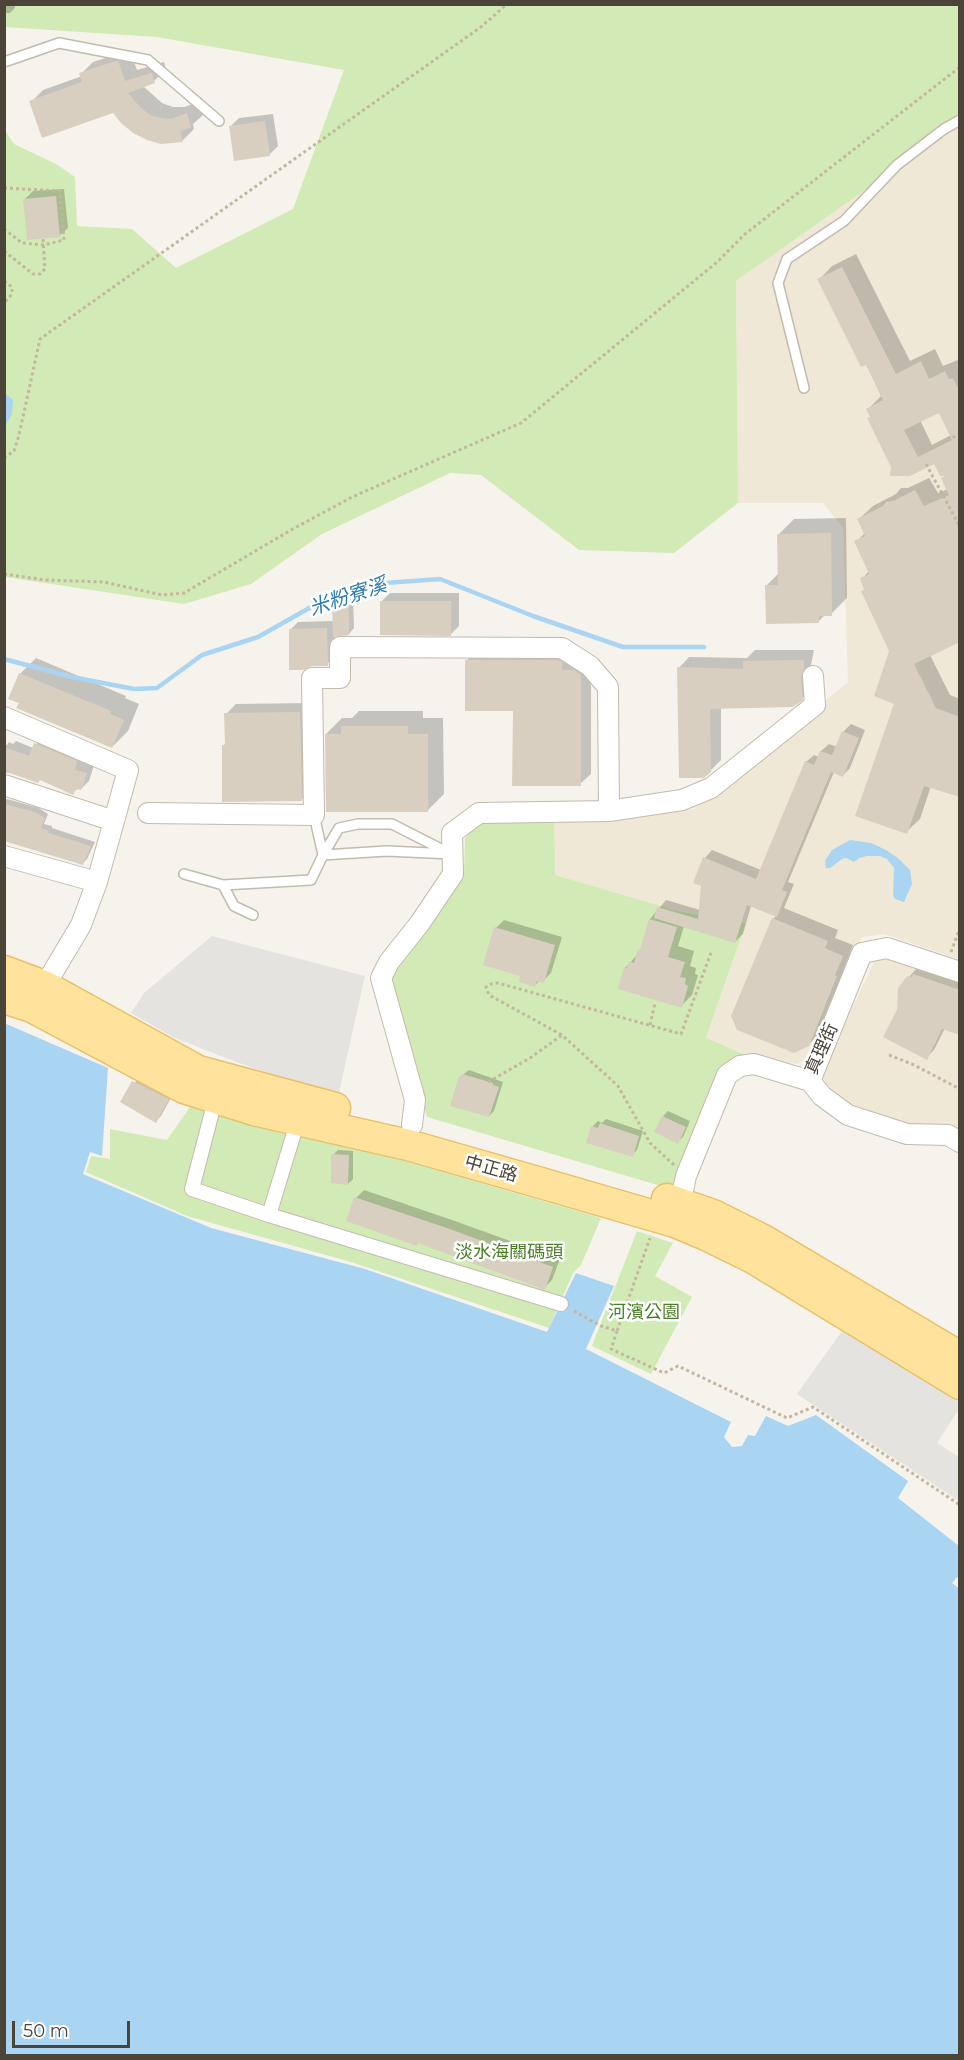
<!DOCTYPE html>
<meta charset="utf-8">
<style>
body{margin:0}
#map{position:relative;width:964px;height:2060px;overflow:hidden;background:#f6f3ec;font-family:Montserrat,sans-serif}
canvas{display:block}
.frame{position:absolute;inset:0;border:6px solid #4b4439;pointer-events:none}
.scale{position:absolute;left:12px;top:2021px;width:118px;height:27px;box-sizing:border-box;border:3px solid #4b4439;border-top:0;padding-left:8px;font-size:18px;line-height:21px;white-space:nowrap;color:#4b4439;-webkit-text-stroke:4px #fff;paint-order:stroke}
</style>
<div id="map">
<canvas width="964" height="2060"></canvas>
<div class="frame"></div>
<div class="scale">50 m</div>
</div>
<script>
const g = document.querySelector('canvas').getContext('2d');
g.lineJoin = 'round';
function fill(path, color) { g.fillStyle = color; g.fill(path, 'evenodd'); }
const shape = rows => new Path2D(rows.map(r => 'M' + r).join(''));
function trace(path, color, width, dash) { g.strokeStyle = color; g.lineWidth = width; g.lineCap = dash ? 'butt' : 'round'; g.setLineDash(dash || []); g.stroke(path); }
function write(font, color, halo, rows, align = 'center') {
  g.font = font + ' Montserrat,"Noto Sans TC",sans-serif'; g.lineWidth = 5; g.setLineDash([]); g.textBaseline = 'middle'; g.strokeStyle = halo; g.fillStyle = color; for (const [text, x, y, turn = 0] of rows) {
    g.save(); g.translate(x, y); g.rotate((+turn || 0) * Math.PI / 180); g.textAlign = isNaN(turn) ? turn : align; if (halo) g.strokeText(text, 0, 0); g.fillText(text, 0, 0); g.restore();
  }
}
fill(shape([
 [959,124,959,959,884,934,862,937,814,1057,797,1064,751,1056,706,1039,746,923,678,911,554,875,554,822,694,809,848,682,843,528,823,503,738,503,736,281],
 [891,955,959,977,959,1136,904,1127,849,1104,817,1081,875,960]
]), '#efe8d6');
fill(shape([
 [5,5,959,5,959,124,736,281,738,503,674,553,579,550,481,475,450,473,322,534,251,584,184,604,5,577,4,129,14,144,56,164,75,177,77,226,132,229,176,268,293,209,344,70,157,37,5,27],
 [477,822,554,822,555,875,678,911,746,923,706,1038,751,1057,727,1070,674,1188,671,1189,427,1117,389,977,464,872,465,839],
 [192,1104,295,1129,601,1218,581,1265,573,1273,549,1328,351,1262,187,1216,86,1172,91,1156,110,1159,110,1129,167,1140],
 [637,1231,673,1243,655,1276,692,1297,651,1374,592,1346]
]), '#d2eab5');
fill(shape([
 [212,936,365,976,339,1092,275,1076,223,1057,173,1037,131,1013,144,993],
 [842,1331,959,1402,959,1409,937,1443,959,1457,959,1501,797,1394]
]), '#e5e3e0');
fill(shape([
 [4,393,13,400,12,414,5,426],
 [850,840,871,843,886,850,899,859,910,870,912,884,904,902,895,899,893,895,894,868,887,859,880,856,867,856,859,858,854,862,846,858,842,859,830,868,826,868,825,861,832,850],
 [4,1023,108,1068,102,1156,90,1152,83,1174,211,1228,365,1269,547,1332,576,1273,614,1286,586,1349,731,1422,724,1437,732,1447,742,1446,748,1435,755,1436,766,1416,788,1426,816,1415,908,1481,898,1498,959,1546,959,1578,957,1577,952,1583,960,1589,959,2055,5,2055]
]), '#a9d4f2');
fill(shape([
 [4,4,15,4,15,8,10,13,4,13],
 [130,50,137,70,164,62,166,69,154,81,144,87,162,103,173,107,184,107,199,102,203,115,193,124,194,129,182,141,114,111,31,102,43,90,82,76,81,74,93,62],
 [273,114,278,146,270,154,231,126,239,118],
 [64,189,68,228,59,236,25,199,33,191],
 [856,254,910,361,935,349,943,366,960,359,960,641,930,655,950,695,960,699,960,796,931,786,920,819,906,832,891,651,862,579,869,571,856,542,865,533,859,519,873,506,896,494,901,488,908,488,929,478,938,493,948,489,947,474,934,462,893,467,868,409,881,396,867,363,819,280,832,266],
 [939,411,951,435,932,445,920,420],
 [846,518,847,598,831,614,826,614,818,622,766,586,779,573,778,535,794,519],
 [390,593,459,593,459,626,451,634,382,601],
 [339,598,353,598,354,628,349,634,335,636,335,656,327,664,290,630,298,622,334,621,334,604],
 [477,650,570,650,591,664,591,774,580,784,514,710,466,661],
 [755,650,814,650,811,665,813,687,802,698,721,707,721,760,710,771,679,668,689,657,747,658],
 [36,658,126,696,125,698,139,704,128,731,112,747,21,702,20,674],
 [310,703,311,790,301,800,223,746,226,743,226,714,236,704],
 [359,711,423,711,423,718,443,718,444,794,428,810,326,734,342,718,352,718],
 [851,724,865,730,850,768,843,775,834,772,788,882,794,884,784,908,838,930,835,938,853,945,819,1034,808,1045,773,919,776,916,751,906,743,934,735,942,684,926,678,946,694,951,690,966,696,968,695,974,698,975,692,995,681,1006,625,968,638,954,643,946,650,919,666,900,700,910,705,858,712,850,761,870,806,762,814,755,819,757,821,751,829,744,837,747,843,732],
 [43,736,84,754,82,762,94,765,89,781,81,789,78,788,73,793,40,779,4,772,4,744,7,745,9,742,13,744,16,741,33,748],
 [7,799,39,808,48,814,44,824,52,826,52,828,95,842,87,859,82,864,4,839,4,802],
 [504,920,562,937,551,973,543,981,540,980,535,985,522,975,496,928],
 [922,967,960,980,960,1033,945,1028,934,1050,926,1058,898,1010,909,977,917,968,920,969],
 [469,1070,503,1082,494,1111,489,1116,460,1077],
 [139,1077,173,1094,161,1116,156,1121,122,1102],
 [668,1111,690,1121,683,1137,677,1142,663,1116],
 [606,1119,643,1131,637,1150,632,1155,588,1142,593,1126,598,1121,602,1123],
 [338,1150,353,1151,353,1179,348,1184,333,1155],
 [364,1190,455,1221,560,1259,552,1280,544,1288,419,1242,417,1244,356,1198]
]), '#0003');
trace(shape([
 [4,659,72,677,134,689,157,688,202,655,258,637,320,602,344,592,385,583,440,579,533,616,623,647,704,647]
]), '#a9d4f2', 4.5);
fill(shape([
 [116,61,118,61,125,81,152,73,155,83,128,93,140,107,150,115,161,118,171,119,187,113,191,128,181,131,183,142,161,144,147,140,133,133,121,123,113,113,42,138,29,101,82,82,79,73],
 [265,121,270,156,234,161,229,126],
 [56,196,60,237,27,240,23,199],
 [842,267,896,374,921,361,929,379,945,371,949,379,953,378,960,392,960,642,914,664,936,708,960,717,960,797,924,786,907,834,855,816,894,704,874,696,889,651,861,591,864,590,860,578,869,574,854,541,865,536,857,519,883,506,886,502,893,501,915,490,924,506,949,495,941,478,945,476,940,476,934,464,910,476,890,476,891,467,867,418,870,417,866,409,883,400,866,365,861,367,817,279],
 [939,413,952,440,918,457,904,430],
 [831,533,832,616,819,616,819,623,766,624,765,585,778,585,777,534],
 [380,601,451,601,451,636,380,635],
 [332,603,349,603,349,635,333,637],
 [327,628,328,666,312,666,303,670,289,670,289,629],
 [465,660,558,660,562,662,562,670,575,670,581,675,581,786,512,786,513,711,465,711],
 [804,660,804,669,801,677,803,700,793,707,710,709,711,772,704,778,679,778,677,667,743,669,743,661],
 [19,673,111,711,110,714,124,720,112,748,16,708,19,703,8,699],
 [300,712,302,801,222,802,222,745,225,745,224,713],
 [341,726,408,726,408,734,428,734,428,812,326,812,325,734,341,734],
 [842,731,859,738,843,777,831,772,782,890,787,892,777,917,747,905,735,943,654,918,657,907,698,919,701,886,693,883,703,857,756,879,805,761,814,765,820,751,832,755],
 [34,743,77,761,75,770,87,773,81,790,76,789,73,795,40,780,38,783,4,771,4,757,7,748,29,756],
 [4,804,34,812,45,818,41,828,49,831,48,833,91,846,83,865,4,841],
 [772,918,828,941,825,948,843,956,835,975,837,976,809,1046,794,1053,737,1030,731,1016],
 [649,919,677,927,668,957,685,962,680,977,686,978,685,984,688,986,682,1008,618,989,624,967,627,968,629,961,634,963,638,949,640,950],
 [494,927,555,945,544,983,537,981,535,987,519,982,520,976,483,965],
 [913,974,960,990,960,1035,942,1029,927,1060,883,1037,897,1010,898,988,907,976,912,977],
 [462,1074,493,1083,493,1085,499,1087,489,1117,450,1106,459,1076,461,1077],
 [132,1081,169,1099,156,1123,120,1102],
 [662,1116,686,1127,678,1144,654,1132],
 [600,1123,639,1136,633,1157,586,1143,591,1126,598,1128],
 [331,1154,349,1155,348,1185,331,1183],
 [354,1197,447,1228,553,1267,545,1290,418,1243,417,1246,346,1221]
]), '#d8cfc1');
const service = shape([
 [4,62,59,43,148,60,219,121],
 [804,388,778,283,787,259,844,221,897,165,944,129,960,120],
 [314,815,323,855],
 [323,855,339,828,358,824,392,824,447,852],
 [184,874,223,885],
 [253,915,234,906,223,885,311,880,323,855,387,851,452,854]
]);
const pedestrian = shape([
 [213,1108,192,1189,269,1215],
 [298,1120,269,1215,561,1304]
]);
const minor = shape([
 [4,717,128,770,114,821],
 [4,785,114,821,97,882,81,925,38,997],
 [609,811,682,800,711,788,815,705,813,676],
 [148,813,314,815,312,678,340,678,340,647,562,648,590,666,608,687,609,811,479,813,452,833,453,874,420,923,389,962,381,978,415,1100,412,1125],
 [4,856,97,882],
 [810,1081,822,1096,848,1115,907,1134,948,1135,960,1142],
 [678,1215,686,1176,727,1075,740,1066,754,1064,810,1081,862,953,887,948,960,972]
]);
const primary = shape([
 [4,971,44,986,198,1071,335,1108],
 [4,998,32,1007,184,1088,254,1110,408,1145,534,1181,675,1222,706,1235,753,1258,960,1384],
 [667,1199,713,1215,763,1240,960,1357]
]);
trace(service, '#c2bbae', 12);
trace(pedestrian, '#c2bbae', 16);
trace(minor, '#c2bbae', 22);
trace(primary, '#e6c16a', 33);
trace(shape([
 [4,188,60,191,64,240,44,245,22,243,4,229],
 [4,251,33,274,40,274,45,269,43,239],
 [4,281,12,287,12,294,4,303],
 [920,453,960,434],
 [4,458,14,451,19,435,40,339,481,27,507,4],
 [926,464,960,527],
 [4,574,45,580,104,582,162,595,184,593,291,530,352,497,521,423,716,263,745,234,960,67],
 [951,952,960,928],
 [650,1025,655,1003],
 [889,1055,912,1064,960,1089],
 [488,1082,530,1058,562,1035],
 [674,1165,650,1143,618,1086,562,1035,489,995,486,987,491,984,498,983,681,1034,712,950],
 [574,1311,601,1326,617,1331,650,1238],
 [617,1331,611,1349,664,1373,678,1366,787,1418,813,1407,960,1505]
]), '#c4b79f', 3, [3, 3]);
trace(service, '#fff', 9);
trace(pedestrian, '#fff', 14);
trace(minor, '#fff', 20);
trace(primary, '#ffe39c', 30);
write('18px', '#4b4439', '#fff', [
 ["真理街",822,1049,-66],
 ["中正路",491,1169,16]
]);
write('18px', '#4a7f2a', '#fff', [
 ["淡水海關碼頭",509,1253],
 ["河濱公園",644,1313]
]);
write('italic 20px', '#2e7ab2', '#fff', [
 ["米粉寮溪",348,597,-18]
]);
</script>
